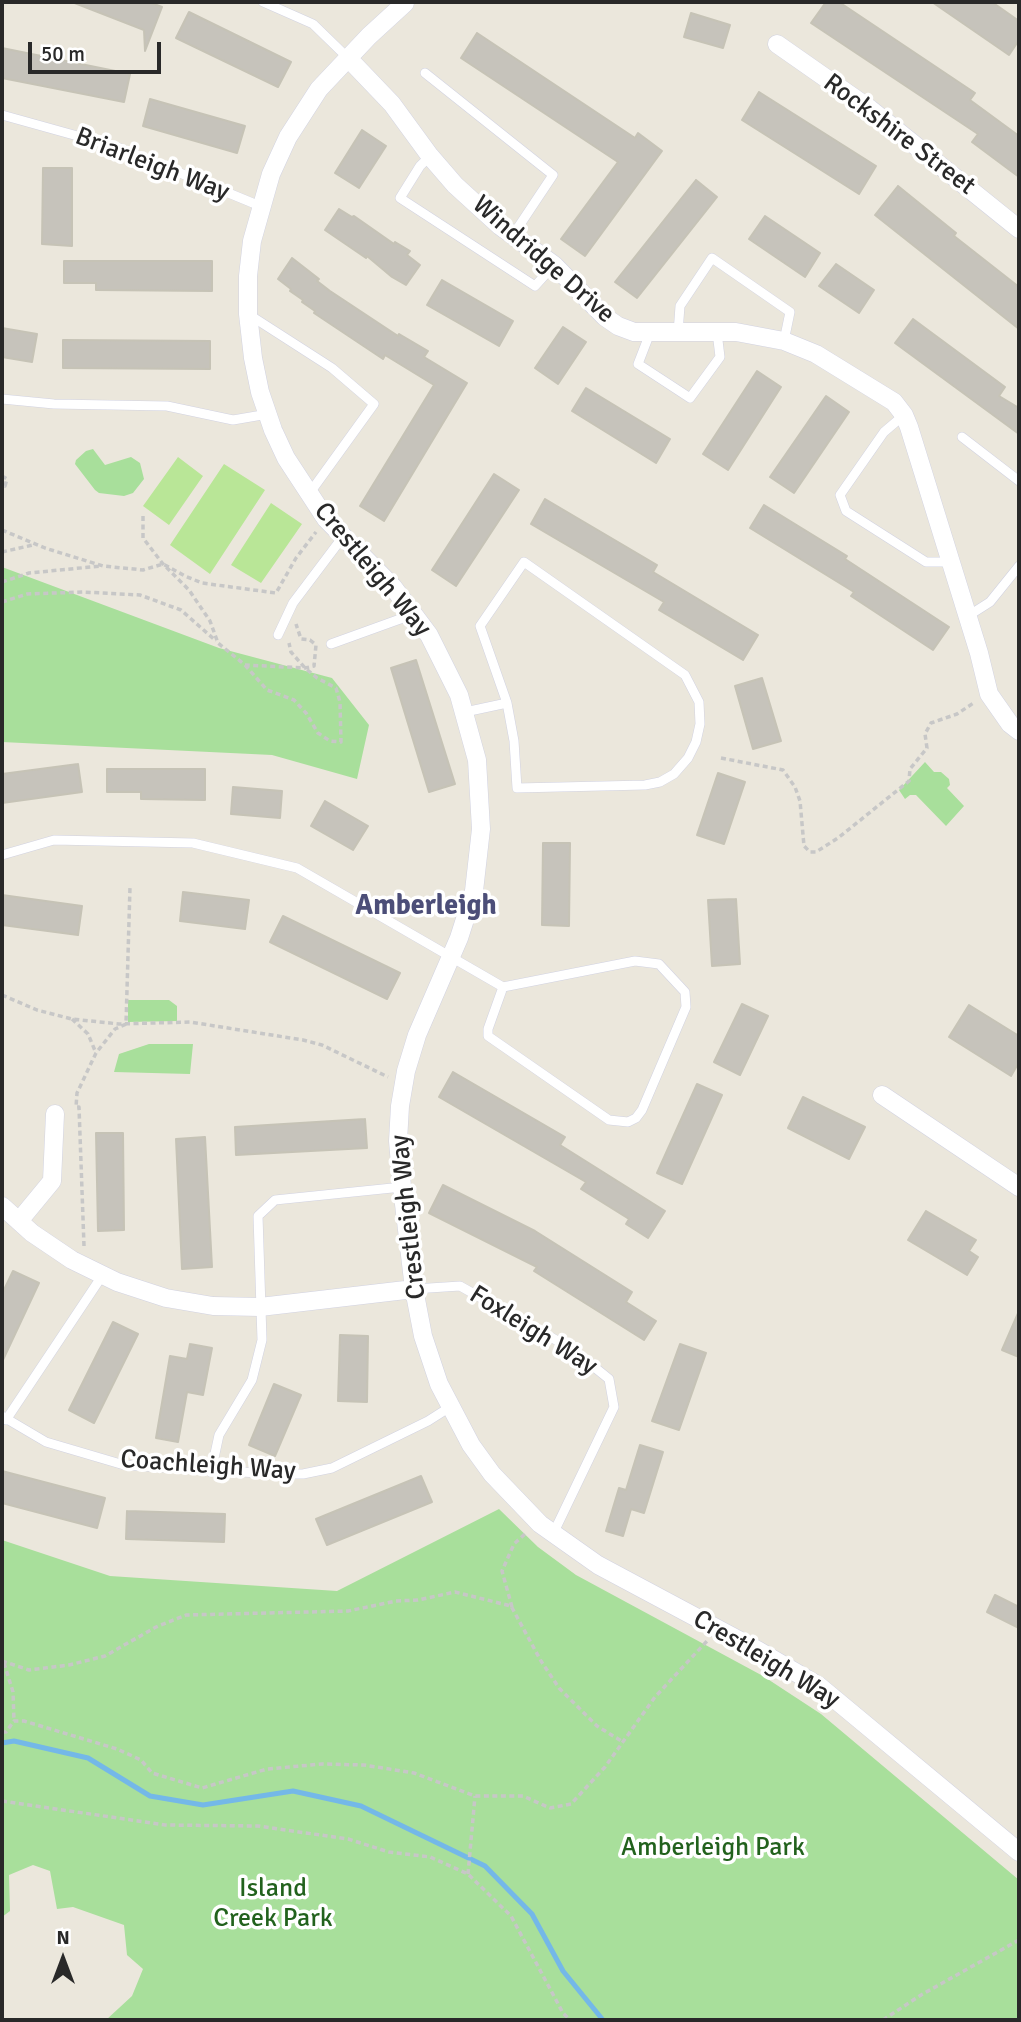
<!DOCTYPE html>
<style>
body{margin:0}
#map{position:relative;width:1021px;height:2022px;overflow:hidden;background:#ebe7dc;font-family:Signika,sans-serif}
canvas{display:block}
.frame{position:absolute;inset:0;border:4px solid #292929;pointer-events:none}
.north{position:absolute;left:28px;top:1924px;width:70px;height:70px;-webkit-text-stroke:5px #fff;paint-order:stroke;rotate:0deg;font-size:19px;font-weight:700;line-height:28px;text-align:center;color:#292929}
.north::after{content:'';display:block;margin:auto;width:24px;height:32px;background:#292929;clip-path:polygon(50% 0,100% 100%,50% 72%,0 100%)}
.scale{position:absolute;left:28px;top:42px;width:133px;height:32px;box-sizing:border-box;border:4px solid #292929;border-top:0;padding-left:9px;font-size:21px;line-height:24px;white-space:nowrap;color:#292929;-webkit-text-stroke:5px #fff;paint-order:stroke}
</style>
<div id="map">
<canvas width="1021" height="2022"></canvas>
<div class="frame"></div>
<div class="north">N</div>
<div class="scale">50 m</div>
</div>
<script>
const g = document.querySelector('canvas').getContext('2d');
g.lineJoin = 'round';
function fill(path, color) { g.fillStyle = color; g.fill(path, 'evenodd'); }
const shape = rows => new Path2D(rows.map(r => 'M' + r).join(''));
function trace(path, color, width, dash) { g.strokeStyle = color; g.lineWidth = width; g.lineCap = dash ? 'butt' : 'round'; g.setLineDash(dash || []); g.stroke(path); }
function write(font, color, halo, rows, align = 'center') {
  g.font = font + ' Signika,sans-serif'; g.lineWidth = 7; g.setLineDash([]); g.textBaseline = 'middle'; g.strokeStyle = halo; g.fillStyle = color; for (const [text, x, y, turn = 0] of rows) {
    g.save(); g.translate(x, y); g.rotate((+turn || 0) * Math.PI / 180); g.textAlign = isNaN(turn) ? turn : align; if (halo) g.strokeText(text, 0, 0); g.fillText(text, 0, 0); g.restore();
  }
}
fill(shape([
 [93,449,105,465,131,457,140,463,144,479,133,493,124,496,99,493,95,490,75,464,76,460,86,451],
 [2,567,219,648,332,678,369,725,357,779,272,755,2,742],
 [925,762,934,772,941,772,949,779,950,785,947,788,964,806,946,826,916,795,910,795,905,799,899,790],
 [128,1000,169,1000,177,1006,177,1021,128,1022],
 [149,1044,193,1044,190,1074,114,1072,119,1054],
 [499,1509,538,1547,576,1575,763,1676,821,1714,1019,1880,1019,2020,106,2020,132,1996,143,1969,127,1955,124,1925,73,1907,57,1909,50,1871,33,1865,9,1875,10,1911,2,1917,2,1540,110,1576,337,1591]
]), '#a8df9b');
fill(shape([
 [178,457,203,476,169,525,143,506],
 [224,464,265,490,210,574,170,545],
 [271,503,302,524,261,583,231,565]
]), '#b9e697');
trace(shape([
 [2,1743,14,1741,88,1758,150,1796,203,1805,293,1791,361,1806,485,1866,532,1914,563,1971,603,2020]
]), '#74b8e8', 5);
const building = shape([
 [72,2,149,2,162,7,145,51,144,30,72,2],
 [826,2,839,2,975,93,970,100,1019,136,1019,177,972,142,978,134,811,23,826,2],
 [932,2,992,2,1019,21,1019,40,1009,55,932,2],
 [189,12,291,62,278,87,176,38,189,12],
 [691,13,730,25,723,48,684,37,691,13],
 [477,33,635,138,638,133,662,151,585,256,561,239,618,162,461,58,477,33],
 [2,48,130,74,124,102,2,78,2,48],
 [759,92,876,166,859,194,742,120,759,92],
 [150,99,245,126,237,153,143,126,150,99],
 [362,130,386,146,359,188,335,173,362,130],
 [43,168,72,168,72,246,42,244,43,168],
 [696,180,717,197,637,298,615,282,696,180],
 [898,186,956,233,954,236,1019,287,1019,329,875,215,898,186],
 [339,209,352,217,354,216,394,244,395,242,410,251,407,255,420,265,406,285,392,277,367,256,366,258,325,230,339,209],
 [765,216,820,253,805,277,749,239,765,216],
 [292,258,319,279,317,281,330,291,398,336,399,334,428,351,424,357,467,383,384,521,360,506,434,385,385,355,383,359,314,313,315,311,302,302,303,300,290,291,291,289,278,279,292,258],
 [64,261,212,261,212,291,96,290,96,283,64,283,64,261],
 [836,264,874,290,859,313,819,286,836,264],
 [442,280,513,321,499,346,427,305,442,280],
 [913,319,1005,387,999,396,1019,408,1019,434,895,343,913,319],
 [563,327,586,342,558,384,535,368,563,327],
 [2,328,37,334,32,362,2,357,2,328],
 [63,340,210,341,210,369,63,368,63,340],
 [757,371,781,387,728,470,703,454,757,371],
 [586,388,670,439,656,463,572,411,586,388],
 [826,396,849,412,794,493,770,477,826,396],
 [494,474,519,490,456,586,432,570,494,474],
 [545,499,657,565,653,572,758,635,743,660,659,610,664,602,531,524,545,499],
 [764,505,847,556,845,559,949,627,933,650,851,596,854,592,750,528,764,505],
 [416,660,455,784,429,792,391,668,416,660],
 [762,678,781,741,753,749,735,686,762,678],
 [78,764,82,792,2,803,2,774,78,764],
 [107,769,205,769,205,800,141,799,141,792,107,792,107,769],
 [718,773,745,782,724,844,697,835,718,773],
 [233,787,282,791,280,818,231,814,233,787],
 [325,801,368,826,353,850,311,826,325,801],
 [543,843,570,843,569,926,542,925,543,843],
 [183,892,249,900,245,929,180,921,183,892],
 [2,895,82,906,78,935,2,925,2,895],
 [736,899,740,964,712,966,708,900,736,899],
 [283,916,400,973,387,999,270,942,283,916],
 [742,1004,768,1016,740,1075,714,1062,742,1004],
 [969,1005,1019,1036,1019,1062,1011,1076,949,1037,969,1005],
 [453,1072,565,1137,560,1145,665,1211,648,1238,626,1224,629,1219,581,1189,586,1182,439,1097,453,1072],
 [697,1084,722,1095,682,1184,657,1173,697,1084],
 [803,1097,865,1127,849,1159,788,1128,803,1097],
 [365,1119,367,1148,236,1155,235,1127,365,1119],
 [96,1133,123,1133,124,1230,98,1231,96,1133],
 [205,1137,212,1267,182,1269,176,1139,205,1137],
 [443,1185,535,1231,632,1292,626,1302,656,1321,644,1340,534,1271,537,1267,429,1213,443,1185],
 [926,1211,976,1240,969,1251,978,1257,967,1275,908,1240,926,1211],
 [13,1271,39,1283,2,1362,2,1294,13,1271],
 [1019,1311,1019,1357,1002,1350,1019,1311],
 [113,1322,138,1334,94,1423,69,1410,113,1322],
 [340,1335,368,1336,367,1402,338,1401,340,1335],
 [190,1344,212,1348,203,1395,187,1392,178,1442,156,1438,170,1356,187,1359,190,1344],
 [680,1344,706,1353,679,1430,652,1421,680,1344],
 [274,1384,301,1395,275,1456,249,1445,274,1384],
 [640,1445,663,1452,644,1513,631,1509,623,1536,606,1531,619,1488,626,1490,640,1445],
 [2,1471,105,1498,97,1528,2,1503,2,1471],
 [421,1476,432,1502,327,1545,316,1519,421,1476],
 [127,1511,225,1514,224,1542,126,1539,127,1511],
 [995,1595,1019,1607,1019,1628,987,1612,995,1595]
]);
fill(building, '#c6c3bb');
trace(building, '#c6c3b6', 2);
const service = shape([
 [263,2,313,24,348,58],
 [425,73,553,175,513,235],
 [2,115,117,147,260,206],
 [430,156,420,166,400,198,535,286,554,265],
 [248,314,332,368,374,404,309,494],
 [650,333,638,364,690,398,720,357,717,332],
 [678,333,680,306,712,258,790,312,784,341],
 [2,399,54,404,167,406,233,420,268,414],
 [904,415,884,432,840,495,846,511,926,562,951,562],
 [962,437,1019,481],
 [524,562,685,675,699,702,700,724,696,742,688,758,674,774,660,782,645,785,517,788,514,741,507,703,480,626,524,562],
 [968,616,990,602,1019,566],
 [278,635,293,603,342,538],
 [331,644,414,614],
 [465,712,507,703],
 [2,855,54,840,193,843,297,868,503,987],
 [635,961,659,964,685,992,686,1007,642,1110,636,1118,628,1122,609,1120,488,1036,488,1029,503,987,635,961],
 [414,1289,460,1286,572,1349,609,1379,614,1407,553,1534],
 [2,1416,46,1442,124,1465,275,1474,303,1474,332,1468,428,1421,450,1407],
 [6,1420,102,1276],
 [211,1472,219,1435,252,1380,262,1340,258,1216,275,1200,402,1187]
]);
const minor = shape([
 [405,3,369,36,319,89,288,137,271,174,252,241,248,276,248,314,253,358,260,392,273,430,286,458,326,519,393,587,429,635,459,695,477,760,481,829,474,891,459,938,417,1035,406,1071,400,1106,398,1141,402,1187,414,1289,423,1336,439,1384,471,1445,492,1474,540,1524,598,1565,759,1651,819,1686,1019,1852],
 [777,44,870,109,1019,229],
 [348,58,392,104,430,156,455,185,500,226,554,265,605,317,618,326,634,332,736,332,784,341,816,354,894,402,904,415,909,427,979,653,989,694,1010,724,1019,731],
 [882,1095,1019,1187],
 [2,1206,32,1233,72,1260,117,1282,166,1298,213,1306,260,1307,414,1289],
 [19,1221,52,1181,55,1114]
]);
trace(service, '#d1d2e1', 10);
trace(minor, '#d1d2e1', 19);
trace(shape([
 [2,476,7,479,5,486,2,485],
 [143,516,143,538,163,564,189,590,210,621,218,643,245,665,305,668,314,666,316,645,310,640,301,639,296,624],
 [2,530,45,548,103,566,143,570,163,564,185,576,202,583,276,593,296,558,316,532],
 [2,552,33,545],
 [2,582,29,573,101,566],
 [2,602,27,594,83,592,140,595,181,610,216,641],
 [245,665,267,690,294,700,306,713,318,733,330,741,341,742,340,702,336,688,317,678,305,668,291,652,289,643],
 [721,758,783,770,795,787,800,801,804,846,810,852,816,852,838,838,909,781,910,769,927,748,925,734,931,723,957,714,975,702],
 [2,995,37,1010,72,1019,119,1024,190,1022,303,1040,322,1045,388,1077],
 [72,1019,88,1034,96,1053],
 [84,1246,79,1107,76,1107,77,1093,96,1053,115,1029,126,1024,130,887],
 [512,1607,502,1571,514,1544,526,1533],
 [2,1661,29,1670,69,1665,105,1656,156,1627,186,1615,348,1611,396,1601,418,1600,455,1592,511,1606,541,1661,559,1688,597,1726,623,1742],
 [4,1663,13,1692,14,1721],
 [2,1732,6,1732,14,1721,24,1721,117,1749,141,1760,152,1773,202,1788,267,1769,322,1764,364,1765,414,1773,475,1796,523,1796,550,1808,571,1804,605,1767,655,1697,707,1641],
 [2,1801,165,1825,258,1826,348,1839,389,1852,430,1857,468,1874,511,1916,563,2013,570,2020],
 [468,1874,475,1796],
 [883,2020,921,1995,1019,1940]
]), '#c7c7c7', 3.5, [5, 3.5]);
trace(service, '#fff', 9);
trace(minor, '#fff', 18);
write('26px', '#292929', '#fff', [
 ["Rockshire Street",899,135,37],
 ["Briarleigh Way",152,165,21],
 ["Windridge Drive",543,260,41],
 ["Crestleigh Way",372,570,50],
 ["Crestleigh Way",409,1217,-96],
 ["Foxleigh Way",533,1331,32],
 ["Coachleigh Way",208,1466,4],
 ["Crestleigh Way",766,1660,31]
]);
write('26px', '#22621d', '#fff', [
 ["Amberleigh Park",713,1848],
 ["Island",273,1889],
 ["Creek Park",273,1919]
]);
write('bold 28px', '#4c4e78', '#fff', [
 ["Amberleigh",426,907]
]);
</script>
